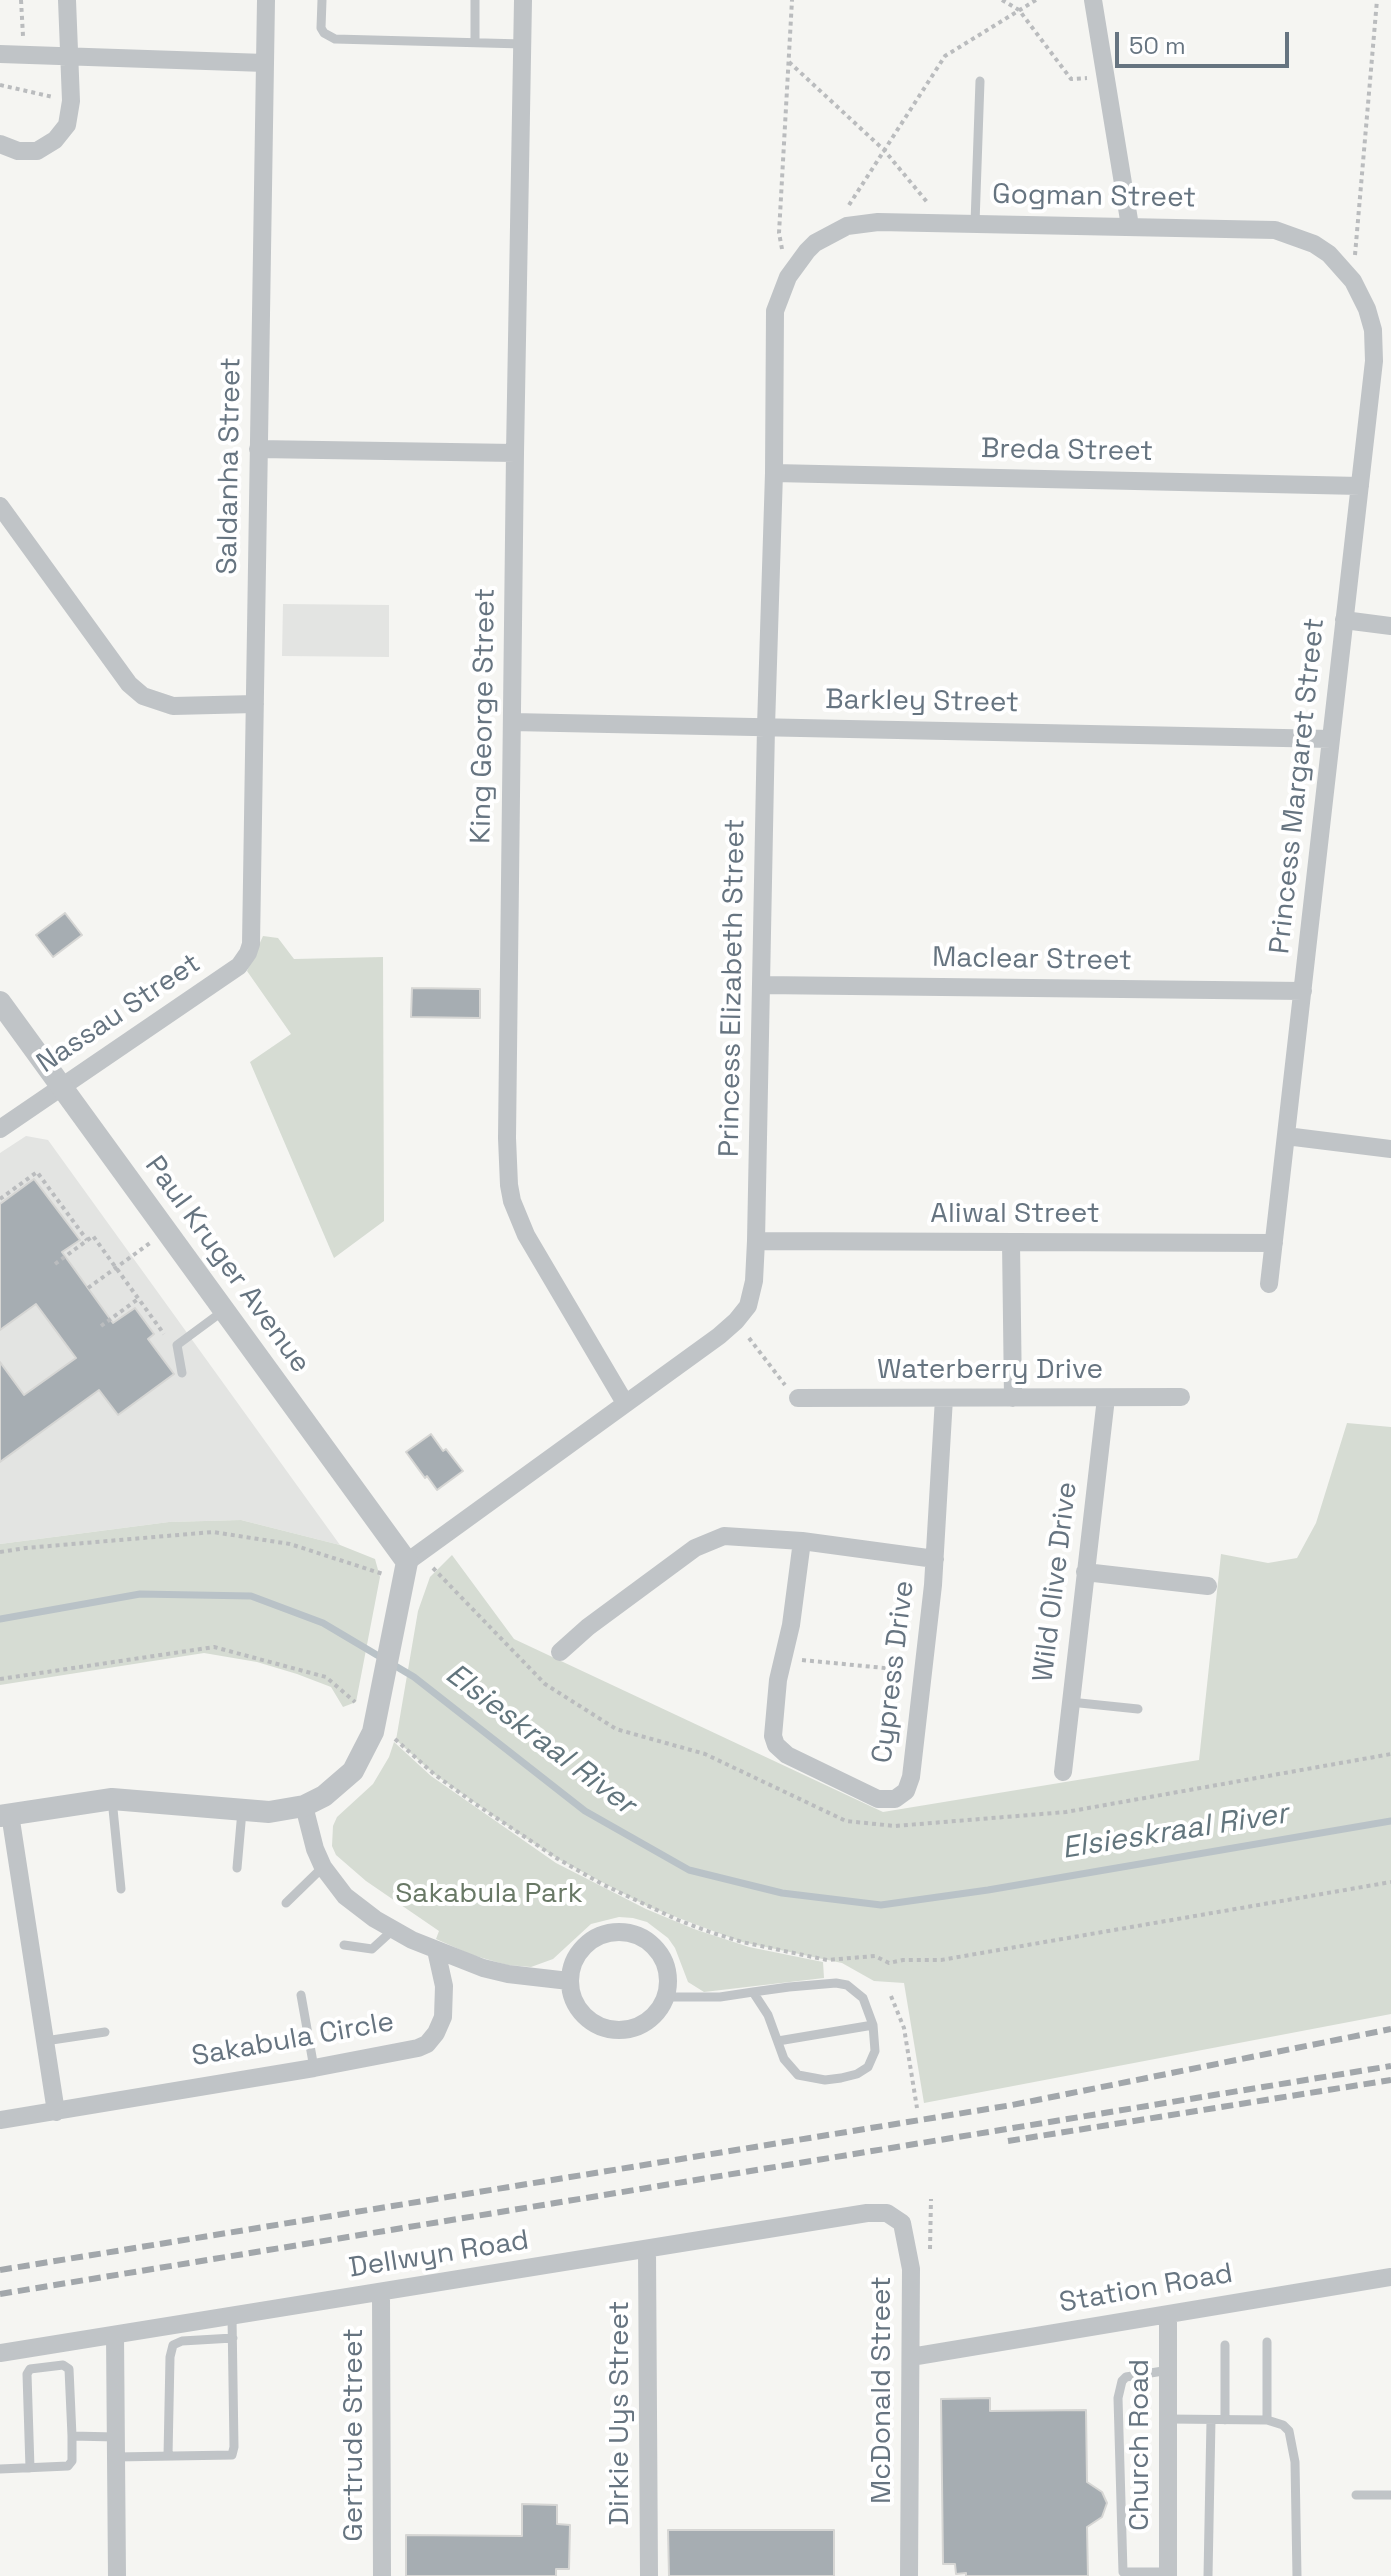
<!DOCTYPE html>
<style>
body{margin:0}
#map{position:relative;width:1391px;height:2576px;overflow:hidden;background:#f5f5f2;font-family:"Space Grotesk",sans-serif}
canvas{display:block}
.scale{position:absolute;left:1115px;top:32px;width:174px;height:36px;box-sizing:border-box;border:4px solid #667480;border-top:0;padding-left:10px;font-size:24px;line-height:28px;white-space:nowrap;color:#667480;-webkit-text-stroke:6px #fff;paint-order:stroke}
</style>
<div id="map">
<canvas width="1391" height="2576"></canvas>
<div class="scale">50 m</div>
</div>
<script>
const g = document.querySelector('canvas').getContext('2d');
g.lineJoin = 'round';
function fill(path, color) { g.fillStyle = color; g.fill(path, 'evenodd'); }
const shape = rows => new Path2D(rows.map(r => 'M' + r).join(''));
function trace(path, color, width, dash) { g.strokeStyle = color; g.lineWidth = width; g.lineCap = dash ? 'butt' : 'round'; g.setLineDash(dash || []); g.stroke(path); }
function write(font, color, halo, rows, align = 'center') {
  g.font = font + ' "Space Grotesk",sans-serif'; g.lineWidth = 8; g.setLineDash([]); g.textBaseline = 'middle'; g.strokeStyle = halo; g.fillStyle = color; for (const [text, x, y, turn = 0] of rows) {
    g.save(); g.translate(x, y); g.rotate((+turn || 0) * Math.PI / 180); g.textAlign = isNaN(turn) ? turn : align; if (halo) g.strokeText(text, 0, 0); g.fillText(text, 0, 0); g.restore();
  }
}
fill(shape([
 [283,604,389,605,389,657,282,656],
 [26,1136,48,1140,340,1545,241,1520,169,1522,0,1544,0,1153]
]), '#e3e4e2');
fill(shape([
 [263,936,278,938,294,959,383,957,384,1221,334,1258,250,1062,291,1034,247,971],
 [1347,1423,1391,1427,1391,2014,924,2103,904,1983,874,1981,842,1963,742,1942,647,1906,558,1859,515,1831,434,1774,396,1740,418,1611,430,1577,452,1555,514,1639,883,1812,1199,1760,1221,1554,1268,1563,1297,1558,1316,1523],
 [241,1520,340,1545,375,1559,380,1577,356,1702,343,1707,331,1687,297,1674,257,1662,204,1653,0,1685,0,1544,169,1522],
 [394,1742,431,1776,556,1863,646,1909,694,1929,749,1947,823,1962,824,1978,704,1992,688,1982,675,1948,668,1938,647,1922,633,1918,619,1917,591,1924,553,1959,531,1967,507,1965,472,1955,436,1939,439,1931,366,1881,336,1855,332,1846,333,1826,337,1817,373,1784,389,1757]
]), '#d6dcd3');
trace(shape([
 [0,1619,140,1594,251,1596,323,1623,414,1677,585,1811,689,1870,782,1893,881,1905,988,1890,1391,1821]
]), '#b9c2c7', 7);
const building = shape([
 [65,913,82,935,53,957,36,935,65,913],
 [412,988,480,989,480,1018,411,1017,412,988],
 [34,1179,80,1240,62,1252,113,1323,135,1308,154,1334,148,1339,174,1374,118,1415,99,1390,0,1462,0,1362,24,1395,76,1358,36,1304,0,1330,0,1204,34,1179],
 [431,1434,443,1451,446,1449,463,1471,437,1490,427,1476,425,1478,406,1452,431,1434],
 [990,2398,990,2411,1086,2410,1087,2482,1102,2492,1107,2503,1102,2517,1087,2527,1088,2576,966,2576,966,2573,956,2574,955,2564,943,2564,941,2399,990,2398],
 [522,2504,557,2505,557,2524,570,2525,569,2569,556,2569,556,2576,406,2576,406,2535,522,2536,522,2504],
 [668,2530,834,2530,834,2576,669,2576,668,2530]
]);
fill(building, '#a6adb2');
trace(building, '#d6d6d4', 2);
trace(shape([
 [21,0,23,36],
 [1002,0,1019,10,1071,79,1087,78],
 [789,62,884,150,927,202],
 [0,85,53,97],
 [849,205,945,56,1036,0],
 [782,249,779,233,792,0],
 [1355,255,1377,0],
 [0,1199,37,1172,87,1240],
 [55,1264,93,1236,164,1334],
 [88,1288,150,1243],
 [101,1326,138,1299],
 [749,1338,785,1385],
 [0,1552,26,1548,213,1532,290,1544,383,1574],
 [433,1568,545,1684,616,1729,705,1754,846,1821,895,1826,1066,1812,1391,1754],
 [802,1660,905,1670],
 [0,1679,214,1647,326,1677,355,1702],
 [395,1739,434,1774,474,1803,558,1859,602,1884,678,1920,710,1932,742,1942,827,1960,875,1956,889,1963,903,1960,941,1960,1391,1882],
 [891,1996,904,2028,917,2108],
 [930,2249,931,2199]
]), '#babcbe', 4, [4, 4]);
trace(shape([
 [322,0,321,28,324,33,335,39,523,44],
 [475,0,475,42],
 [975,223,980,81],
 [182,1373,177,1345,223,1311],
 [1070,1702,1138,1709],
 [112,1799,121,1889],
 [237,1868,242,1811],
 [286,1903,323,1867],
 [344,1945,372,1949,394,1929],
 [301,1995,314,2068],
 [666,1997,720,1997,753,1992,789,1987,836,1983,847,1985,863,1998,873,2025,875,2051,868,2067,857,2074,841,2078,825,2080,798,2075,784,2059,768,2015,753,1992],
 [45,2041,105,2032],
 [778,2041,873,2025],
 [1168,2419,1267,2420,1283,2425,1289,2431,1295,2462,1297,2576],
 [1225,2420,1225,2345],
 [1267,2420,1267,2342],
 [168,2456,170,2357,173,2345,182,2341,233,2338],
 [116,2457,232,2455,234,2447,232,2317],
 [30,2468,27,2374,30,2369,63,2365,69,2369,72,2436,116,2437],
 [0,2469,68,2466,72,2461,72,2436],
 [1356,2495,1391,2495],
 [1168,2572,1123,2572,1118,2398,1122,2381,1126,2377,1169,2370],
 [1208,2576,1211,2420]
]), '#c0c4c7', 9);
trace(shape([
 [523,0,515,453,507,1138,509,1185,512,1201,526,1235,625,1403],
 [1093,0,1130,226],
 [0,54,265,63],
 [0,144,18,151,37,151,55,140,67,125,71,101,67,0],
 [258,449,515,453],
 [774,473,1360,486],
 [0,506,129,684,143,696,173,706,255,704],
 [1344,620,1391,626],
 [512,722,1331,739],
 [761,985,1303,991],
 [0,1129,239,966,248,953,251,944,266,0],
 [1286,1136,1391,1149],
 [756,1241,1274,1243],
 [1011,1242,1013,1398],
 [798,1398,1181,1397],
 [802,1541,791,1625,778,1680,773,1736,776,1745,787,1755,878,1799,895,1799,906,1791,911,1777,933,1585,944,1398],
 [407,1562,719,1336,736,1321,748,1306,754,1281,756,1241,766,727,774,473,775,311,788,277,807,251,815,243,847,226,878,222,1275,230,1314,244,1329,254,1353,281,1367,309,1373,330,1374,361,1269,1284],
 [1085,1572,1208,1586],
 [560,1652,588,1627,695,1548,724,1536,802,1541,935,1559],
 [1063,1772,1106,1398],
 [304,1806,315,1849,323,1867,345,1896,375,1919,412,1940,483,1968,508,1974,569,1981],
 [10,1814,56,2112],
 '570 1981a49 49 0 1 1 98 0a49 49 0 1 1-98 0Z',
 [0,2120,314,2068,418,2048,427,2044,436,2033,443,2017,444,1986,436,1950],
 [647,2250,649,2576],
 [381,2293,382,2576],
 [115,2335,117,2576],
 [0,2353,867,2213,887,2213,902,2223,911,2269,909,2576],
 [911,2357,1391,2277],
 [1168,2576,1168,2315]
]), '#c0c4c7', 18);
trace(shape([
 [0,1002,407,1562,373,1732,353,1771,324,1796,304,1806,269,1812,112,1799,0,1816]
]), '#c0c4c7', 22);
trace(shape([
 [1008,2141,1391,2080],
 [0,2270,1012,2105,1391,2029],
 [0,2294,1391,2066]
]), '#a2a7ab', 6, [12, 6]);
write('28px', '#667480', '#fff', [
 ["Gogman Street",1094,197,1],
 ["Breda Street",1067,451,1],
 ["Saldanha Street",230,466,-89],
 ["Barkley Street",922,702,1],
 ["King George Street",484,716,-89],
 ["Princess Margaret Street",1298,786,-84],
 ["Maclear Street",1032,960,1],
 ["Princess Elizabeth Street",733,988,-89],
 ["Nassau Street",119,1014,-34],
 ["Aliwal Street",1015,1214],
 ["Paul Kruger Avenue",227,1265,54],
 ["Waterberry Drive",990,1370],
 ["Wild Olive Drive",1056,1582,-83],
 ["Cypress Drive",894,1672,-83],
 ["Sakabula Circle",293,2040,-10],
 ["Dellwyn Road",439,2255,-9],
 ["Station Road",1146,2289,-10],
 ["McDonald Street",882,2390,-90],
 ["Dirkie Uys Street",620,2413,-90],
 ["Gertrude Street",354,2435,-90],
 ["Church Road",1140,2445,-90]
]);
write('28px', '#687865', '#fff', [
 ["Sakabula Park",489,1894]
]);
write('italic 30px', '#62757d', '#fff', [
 ["Elsieskraal River",540,1740,37],
 ["Elsieskraal River",1175,1832,-9]
]);
</script>
